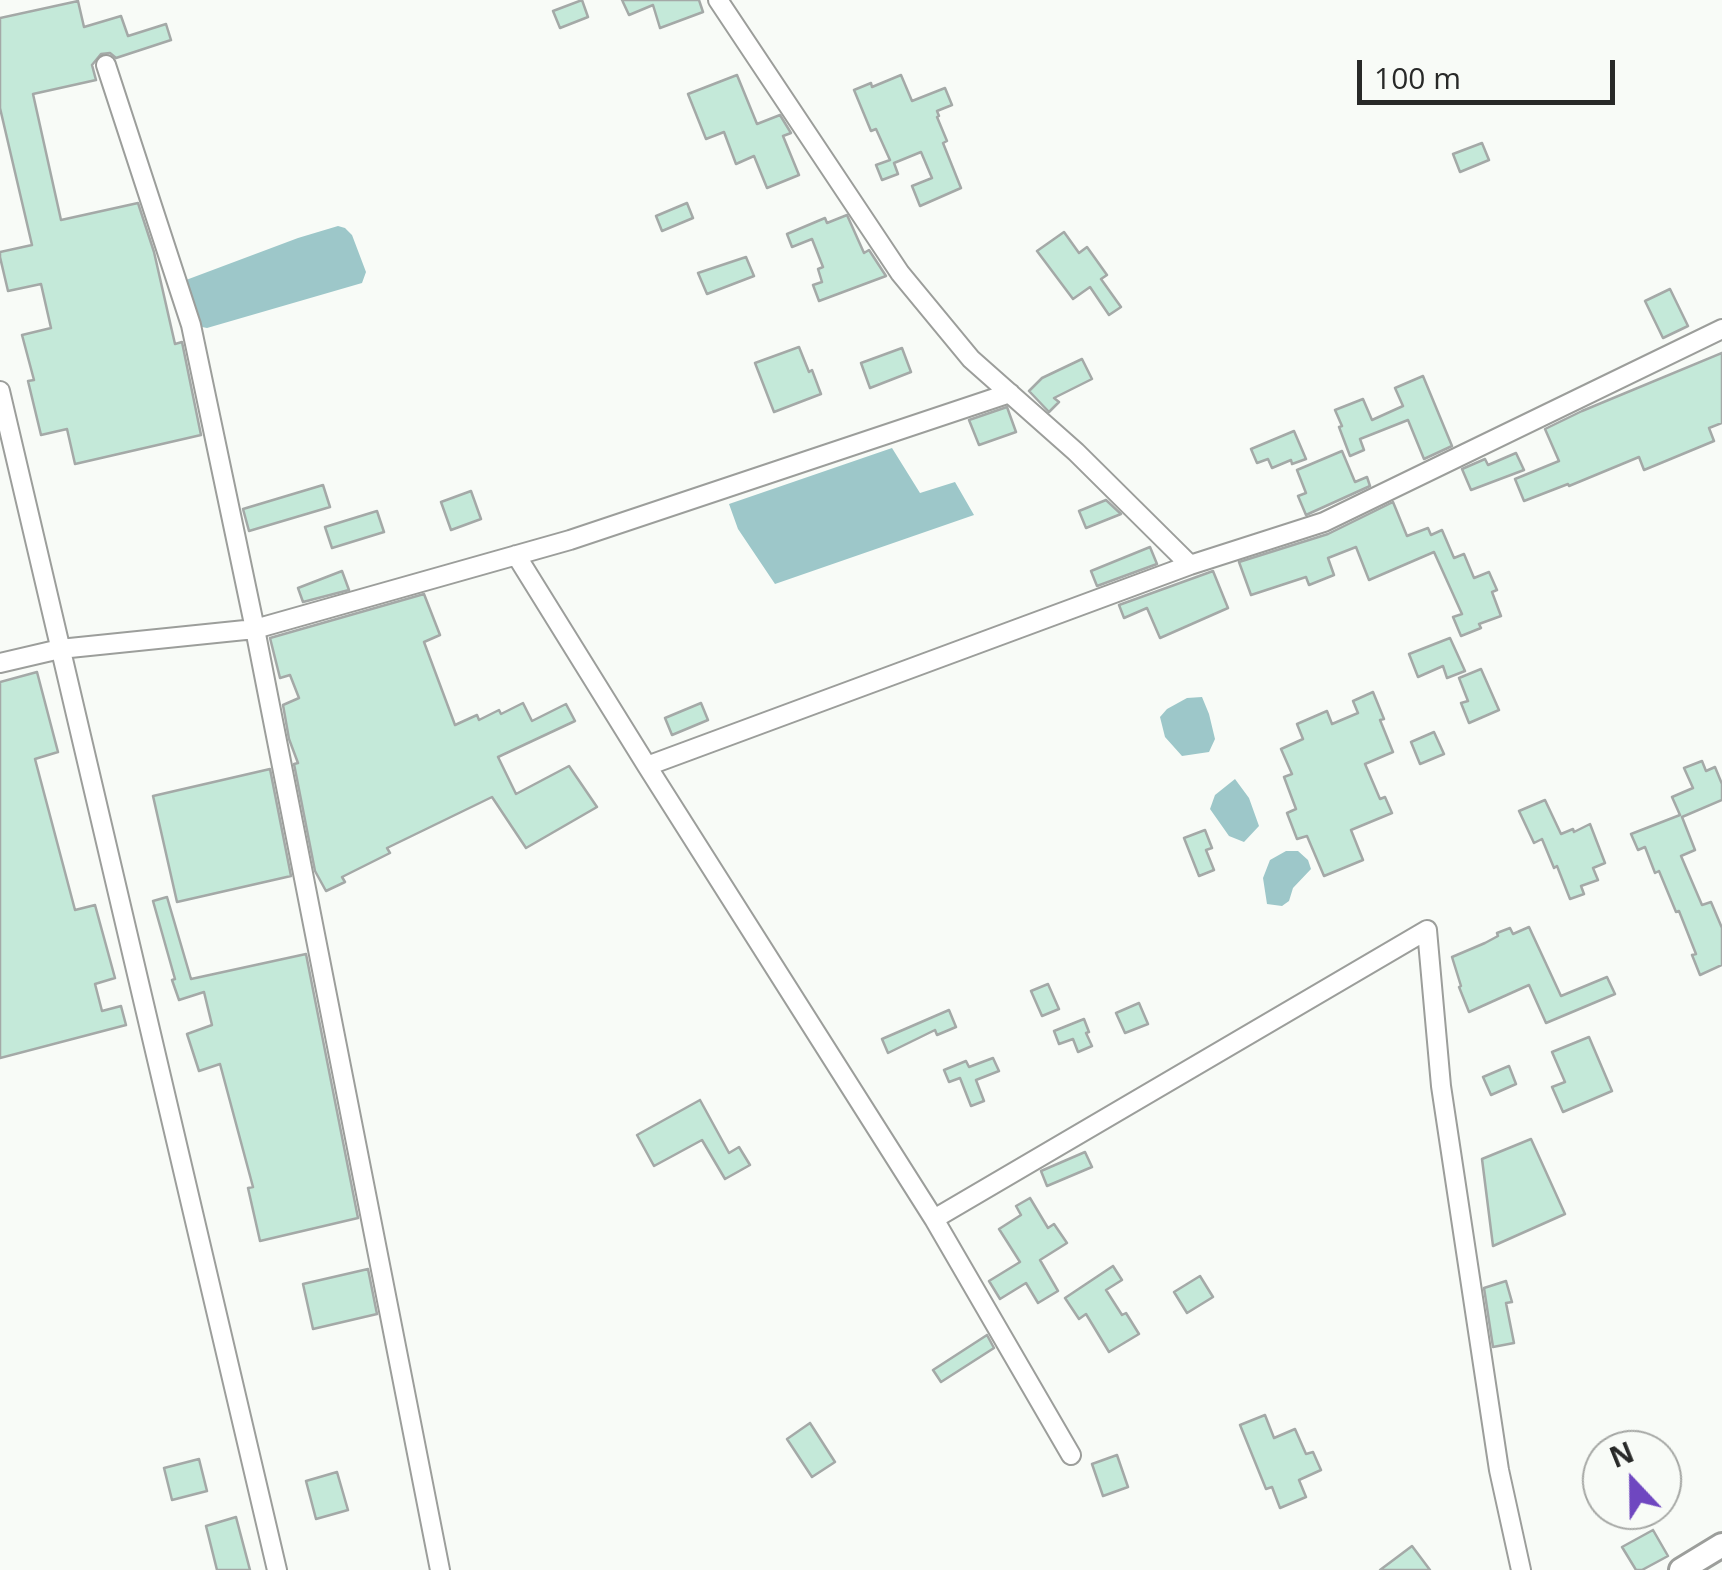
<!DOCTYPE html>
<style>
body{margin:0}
#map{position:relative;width:1722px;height:1570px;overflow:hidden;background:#f8fbf7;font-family:"Open Sans",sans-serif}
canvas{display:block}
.north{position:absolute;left:1582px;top:1430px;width:100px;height:100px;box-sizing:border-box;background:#f8fbf7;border:2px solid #a5a7a4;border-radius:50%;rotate:338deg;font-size:28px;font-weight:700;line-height:40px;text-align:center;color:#282928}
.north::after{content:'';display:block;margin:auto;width:35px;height:45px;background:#6f47c0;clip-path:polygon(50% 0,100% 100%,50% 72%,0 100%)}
.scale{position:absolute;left:1357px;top:60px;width:258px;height:45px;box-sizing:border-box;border:5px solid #282928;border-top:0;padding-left:12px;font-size:30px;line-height:35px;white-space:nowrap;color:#282928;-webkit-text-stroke:8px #f8fbf7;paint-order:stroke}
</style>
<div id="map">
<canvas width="1722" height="1570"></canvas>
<div class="north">N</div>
<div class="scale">100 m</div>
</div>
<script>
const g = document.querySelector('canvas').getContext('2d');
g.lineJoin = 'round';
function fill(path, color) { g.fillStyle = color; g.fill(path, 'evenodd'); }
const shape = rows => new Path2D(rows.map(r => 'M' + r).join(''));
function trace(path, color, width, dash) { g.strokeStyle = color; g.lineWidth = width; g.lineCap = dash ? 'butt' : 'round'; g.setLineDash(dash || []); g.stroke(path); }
fill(shape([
 [338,226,345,228,352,235,366,272,362,283,207,328,197,326,183,283,186,280,298,238],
 [892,448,920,493,955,482,974,515,775,584,738,529,729,504],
 [1202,697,1209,714,1215,739,1209,752,1182,756,1165,737,1160,717,1167,709,1187,698],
 [1235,779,1249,798,1259,826,1244,842,1229,836,1210,809,1215,795],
 [1286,851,1298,851,1308,860,1311,869,1293,888,1289,901,1282,906,1267,904,1263,878,1270,860]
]), '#9dc7c9');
const building = shape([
 [582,0,588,17,560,28,553,11,582,0],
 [622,0,699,0,703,12,660,28,653,5,629,15,622,0],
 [78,1,84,27,121,16,128,36,166,24,171,40,116,58,110,53,101,54,92,65,96,80,33,94,61,220,138,203,154,252,175,344,182,342,201,435,75,464,67,429,41,435,28,381,34,380,22,335,51,328,41,284,8,291,0,257,0,252,32,245,0,108,0,18,78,1],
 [737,75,757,124,780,115,791,133,783,136,799,175,767,188,754,156,736,164,724,132,706,139,688,94,737,75],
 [901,75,912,101,945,88,952,105,937,111,939,116,937,117,947,141,943,143,961,188,920,206,912,186,932,178,921,152,894,163,898,174,882,180,876,165,890,160,876,129,871,131,854,90,871,83,872,87,901,75],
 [1482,143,1489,160,1460,172,1453,154,1482,143],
 [687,203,693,218,662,231,656,216,687,203],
 [847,215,864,253,869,250,886,276,819,301,813,285,822,282,818,269,823,267,812,239,792,247,787,234,825,218,827,223,847,215],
 [1064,232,1079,253,1087,247,1107,275,1101,279,1121,307,1109,315,1090,287,1073,299,1037,251,1064,232],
 [746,257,754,276,707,294,698,273,746,257],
 [1670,289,1688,326,1663,338,1645,301,1670,289],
 [799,347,809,372,812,370,821,394,774,412,755,363,799,347],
 [902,348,911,372,870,388,861,363,902,348],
 [1722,353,1722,423,1709,428,1714,441,1644,470,1639,457,1569,486,1568,484,1524,501,1515,479,1559,461,1545,429,1582,411,1722,353],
 [1082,359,1092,379,1054,398,1059,402,1049,412,1029,391,1042,378,1082,359],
 [1423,376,1452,446,1424,459,1408,420,1360,439,1364,450,1350,456,1339,427,1342,426,1335,410,1363,399,1372,420,1403,406,1395,388,1423,376],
 [1007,407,1016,432,979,445,969,420,1007,407],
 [1294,431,1306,459,1292,464,1291,460,1272,468,1268,459,1257,463,1251,449,1294,431],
 [1342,451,1355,482,1367,477,1370,486,1306,515,1298,496,1306,493,1297,470,1342,451],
 [1516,453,1524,470,1471,490,1462,469,1485,459,1488,465,1516,453],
 [323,485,330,507,249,531,243,509,323,485],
 [471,491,481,519,451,530,441,502,471,491],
 [1106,500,1121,514,1086,528,1079,511,1106,500],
 [1393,502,1407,536,1428,528,1431,535,1442,530,1454,558,1464,554,1474,578,1489,572,1497,590,1492,592,1501,616,1479,624,1481,628,1461,636,1453,617,1462,614,1434,552,1369,580,1356,547,1328,558,1334,575,1309,585,1306,577,1251,595,1239,562,1328,534,1393,502],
 [377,511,384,532,332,548,325,527,377,511],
 [1150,547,1157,564,1097,586,1091,571,1150,547],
 [342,571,349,590,303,602,298,588,342,571],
 [1213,571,1228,608,1160,638,1147,608,1124,618,1119,605,1213,571],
 [424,594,440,635,424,642,455,725,477,715,479,720,499,710,501,714,523,703,532,721,566,704,575,721,498,757,516,794,569,766,597,807,526,848,492,797,387,848,390,853,342,877,345,882,326,891,315,871,294,764,298,763,289,739,283,705,299,698,290,675,280,678,270,638,424,594],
 [1450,638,1465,671,1447,678,1443,666,1418,677,1409,654,1450,638],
 [1481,669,1499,710,1469,723,1461,703,1468,701,1459,678,1481,669],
 [37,672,58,752,35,759,75,910,95,905,115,978,95,984,102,1011,121,1006,126,1025,0,1058,0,682,37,672],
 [1373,692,1384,719,1380,720,1393,752,1365,764,1380,799,1385,797,1392,813,1351,830,1363,860,1324,876,1307,836,1297,839,1287,813,1296,809,1284,777,1292,774,1281,749,1303,739,1297,724,1327,711,1332,724,1358,713,1353,701,1373,692],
 [701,703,708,720,672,735,665,718,701,703],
 [1434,732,1444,754,1420,764,1411,742,1434,732],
 [1702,761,1706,771,1715,767,1722,784,1722,800,1682,817,1695,850,1681,856,1702,905,1711,902,1722,928,1722,965,1700,975,1692,955,1696,954,1679,911,1676,912,1659,871,1655,873,1645,847,1638,850,1631,834,1680,815,1672,797,1693,788,1684,768,1702,761],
 [270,769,291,876,177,902,153,796,270,769],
 [1545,800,1561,834,1573,829,1574,832,1590,824,1605,863,1593,868,1598,880,1581,886,1584,894,1570,899,1557,866,1554,868,1542,839,1534,843,1519,811,1545,800],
 [1205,830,1212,848,1206,850,1214,870,1199,876,1184,838,1205,830],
 [167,897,191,979,306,954,358,1218,260,1241,248,1188,253,1187,220,1064,199,1071,187,1034,212,1025,204,992,179,1000,172,980,175,979,153,901,167,897],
 [1529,927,1561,996,1607,977,1615,994,1546,1023,1529,985,1469,1012,1459,987,1461,986,1452,957,1485,943,1498,936,1497,933,1510,928,1513,934,1529,927],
 [1048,984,1059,1009,1042,1016,1031,991,1048,984],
 [1139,1003,1148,1024,1125,1033,1116,1013,1139,1003],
 [949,1010,956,1027,937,1035,935,1030,888,1053,882,1039,949,1010],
 [1084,1019,1089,1032,1086,1033,1092,1046,1078,1052,1073,1039,1059,1044,1054,1031,1084,1019],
 [1589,1037,1612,1091,1563,1112,1552,1087,1565,1082,1552,1052,1589,1037],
 [993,1058,999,1071,976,1080,984,1101,971,1106,960,1078,949,1082,944,1070,966,1061,969,1067,993,1058],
 [1509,1066,1516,1084,1491,1095,1483,1077,1509,1066],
 [700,1100,729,1153,739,1147,750,1165,725,1179,702,1140,654,1166,637,1135,700,1100],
 [1531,1139,1565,1214,1493,1246,1482,1159,1531,1139],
 [1085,1152,1092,1167,1047,1186,1041,1171,1085,1152],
 [1030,1198,1048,1228,1054,1224,1067,1243,1040,1260,1058,1291,1038,1303,1026,1283,1000,1299,989,1281,1020,1262,999,1229,1021,1215,1016,1206,1030,1198],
 [1113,1266,1122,1280,1106,1290,1122,1315,1126,1313,1139,1334,1109,1352,1086,1314,1079,1319,1065,1298,1113,1266],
 [368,1269,377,1314,313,1329,303,1284,368,1269],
 [1200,1276,1213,1297,1187,1313,1174,1292,1200,1276],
 [1506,1281,1512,1302,1506,1303,1514,1343,1493,1347,1484,1288,1506,1281],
 [987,1335,994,1348,941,1382,933,1370,987,1335],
 [1265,1415,1274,1438,1295,1429,1306,1454,1313,1452,1321,1470,1299,1480,1306,1497,1280,1508,1272,1487,1266,1489,1240,1425,1265,1415],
 [810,1423,835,1462,812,1477,787,1439,810,1423],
 [1117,1455,1128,1487,1103,1496,1092,1464,1117,1455],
 [199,1459,207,1491,172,1500,164,1468,199,1459],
 [337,1472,348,1510,316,1519,306,1481,337,1472],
 [236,1517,250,1570,217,1570,206,1526,236,1517],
 [1653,1530,1668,1556,1642,1570,1636,1570,1622,1547,1653,1530],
 [1412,1546,1430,1570,1380,1570,1412,1546]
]);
fill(building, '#c4e9d9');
trace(building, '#a4a9a7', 2.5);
const minor = shape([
 [718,0,900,273,971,359,1076,452,1190,565],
 [106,65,191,325,255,629,440,1570],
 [0,391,277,1570],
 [516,555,647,766,934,1219,1427,930,1441,1086,1499,1470,1521,1570],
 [0,663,60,649,255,629,570,540,1010,393],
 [647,766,1190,565,1324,522,1722,329],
 [934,1219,1071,1455]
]);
const major = shape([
 [1681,1570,1722,1545]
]);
trace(minor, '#9c9e9b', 22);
trace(major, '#9c9e9b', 28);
trace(minor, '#fff', 18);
trace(major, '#fff', 22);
</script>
